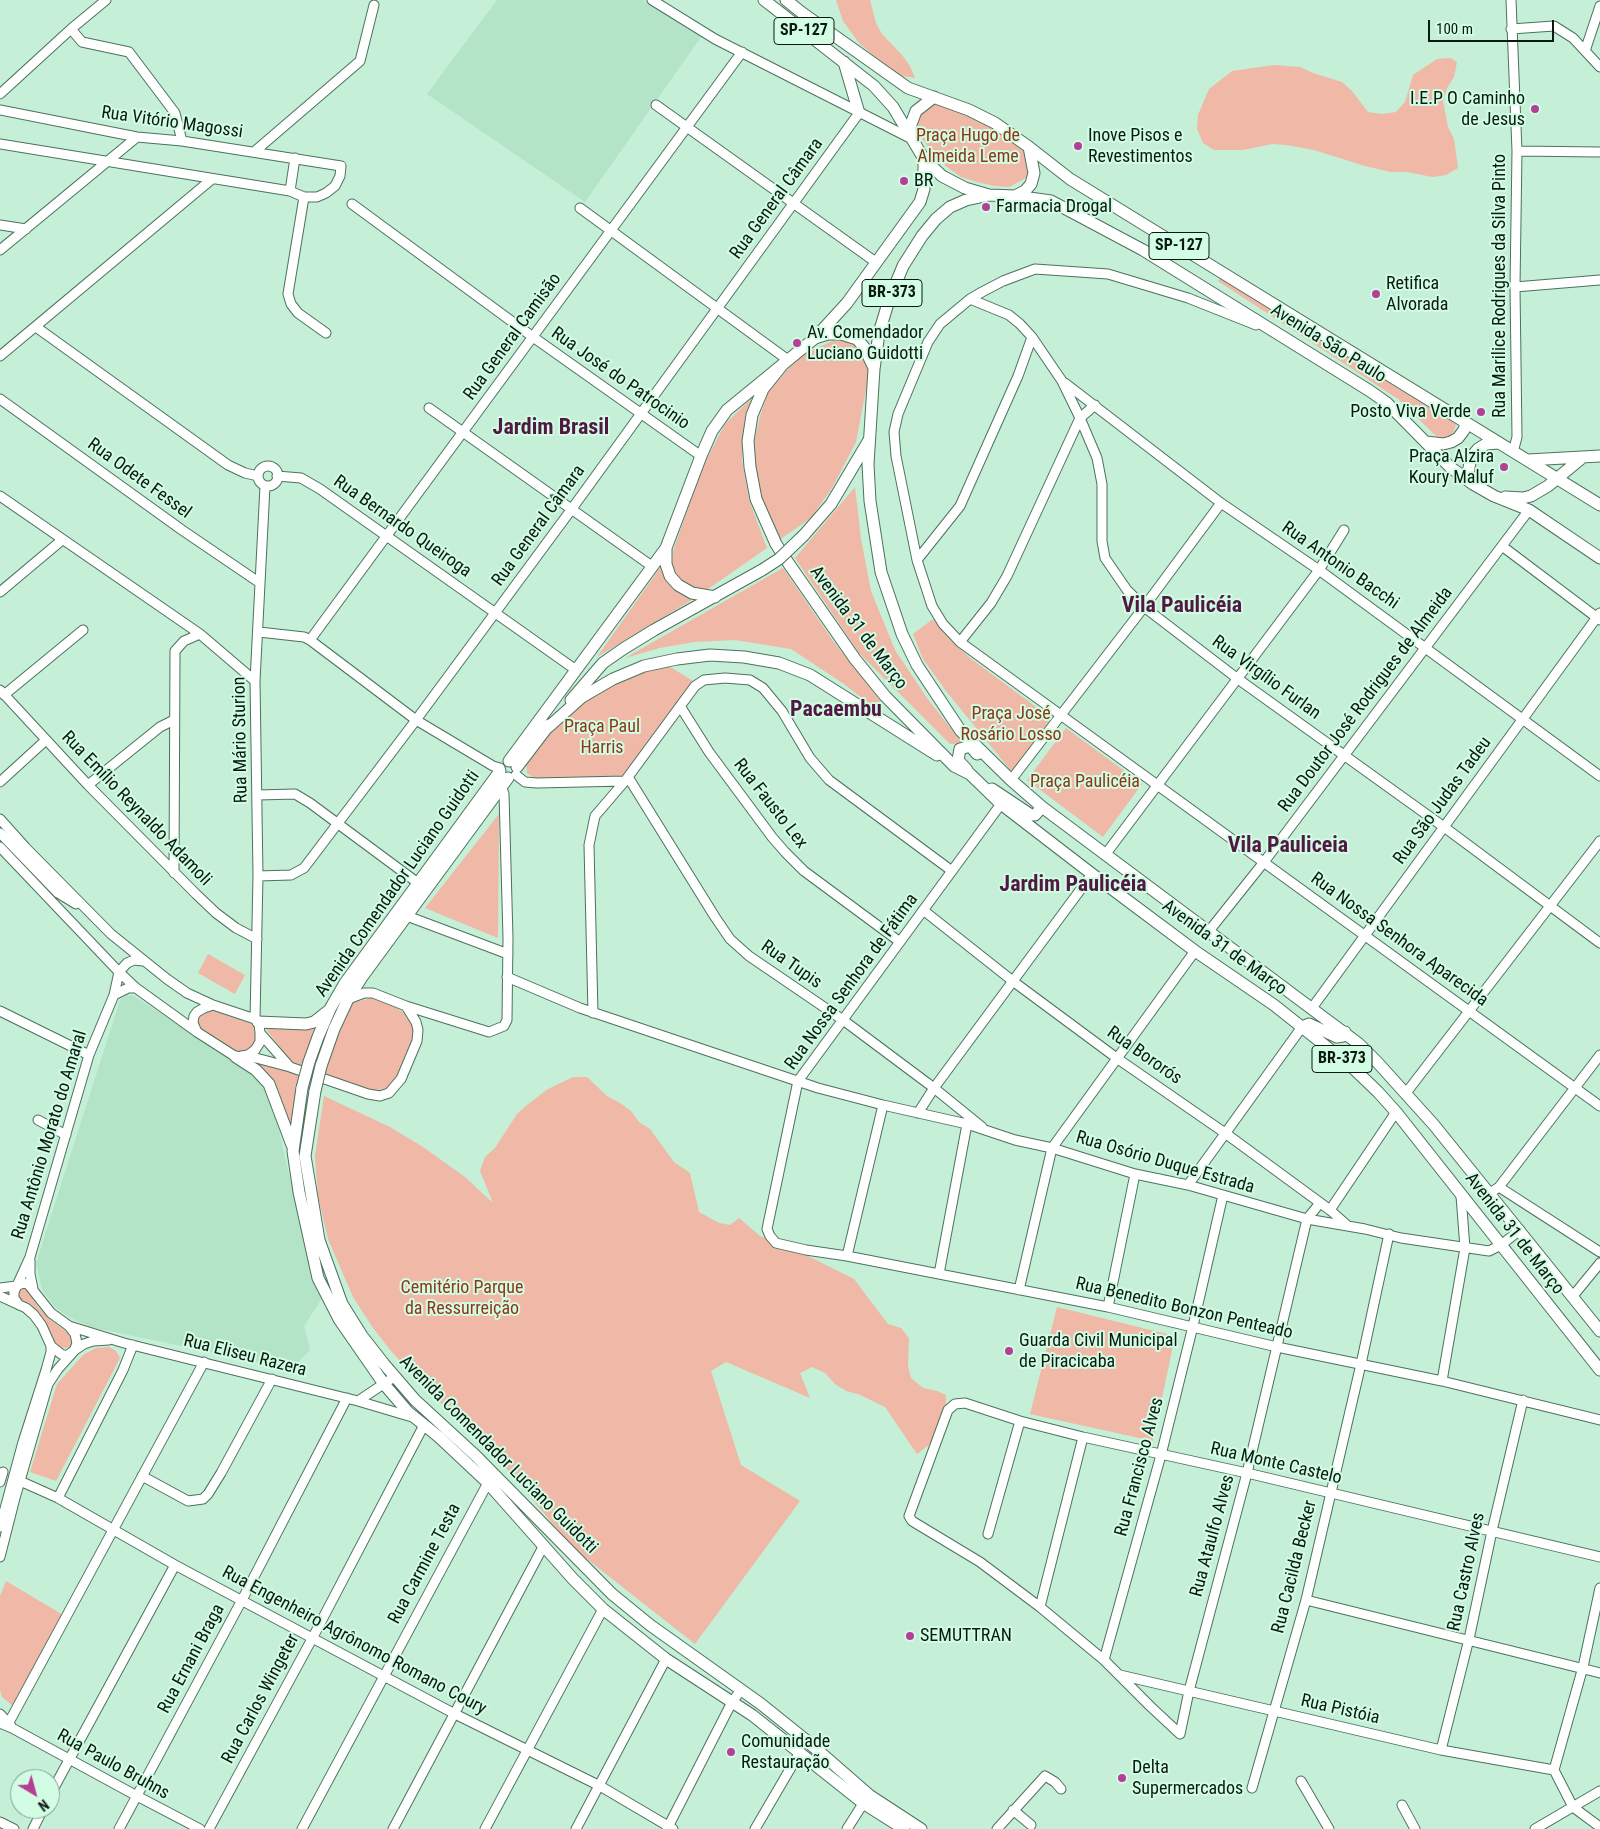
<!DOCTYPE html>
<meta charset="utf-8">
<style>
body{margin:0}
#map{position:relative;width:1600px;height:1829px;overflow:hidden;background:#c5efd6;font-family:"Roboto Condensed",sans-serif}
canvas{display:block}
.north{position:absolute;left:10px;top:1769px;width:50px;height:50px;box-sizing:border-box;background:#d2fce3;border:1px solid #82a28f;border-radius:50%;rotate:143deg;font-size:14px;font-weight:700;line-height:20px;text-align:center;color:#0a1a11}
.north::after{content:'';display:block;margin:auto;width:18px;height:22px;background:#b43f97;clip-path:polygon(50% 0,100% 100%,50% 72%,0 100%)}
.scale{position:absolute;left:1428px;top:20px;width:126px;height:22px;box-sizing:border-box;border:2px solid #0a1a11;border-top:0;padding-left:6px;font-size:15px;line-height:18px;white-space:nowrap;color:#0a1a11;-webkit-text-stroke:4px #d2fce3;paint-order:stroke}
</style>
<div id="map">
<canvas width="1600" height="1829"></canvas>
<div class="north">N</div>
<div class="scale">100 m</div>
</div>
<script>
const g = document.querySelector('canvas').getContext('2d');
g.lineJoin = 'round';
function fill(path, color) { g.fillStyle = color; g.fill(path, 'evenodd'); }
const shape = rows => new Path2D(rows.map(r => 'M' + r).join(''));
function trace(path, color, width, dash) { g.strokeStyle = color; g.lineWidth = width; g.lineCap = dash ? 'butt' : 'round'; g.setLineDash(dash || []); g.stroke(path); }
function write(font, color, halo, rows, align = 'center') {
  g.font = font + ' "Roboto Condensed",sans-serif'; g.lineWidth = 4; g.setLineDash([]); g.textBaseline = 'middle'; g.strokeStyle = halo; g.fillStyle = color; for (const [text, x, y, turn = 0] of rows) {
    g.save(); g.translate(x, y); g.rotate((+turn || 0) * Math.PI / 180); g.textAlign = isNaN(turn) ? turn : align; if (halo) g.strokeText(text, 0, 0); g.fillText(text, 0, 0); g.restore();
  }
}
fill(shape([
 [497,0,643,0,701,37,585,202,427,94],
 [126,995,134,996,255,1075,265,1089,278,1126,305,1245,321,1300,304,1326,310,1350,292,1369,90,1327,69,1317,55,1307,42,1290,36,1263,120,1000]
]), '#b4e4c7');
fill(shape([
 [836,0,870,0,876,23,882,34,902,55,910,66,915,78,902,76,890,70,859,43,843,21],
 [1450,58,1457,62,1454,77,1447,88,1443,101,1448,127,1454,139,1458,168,1446,175,1433,177,1406,172,1391,172,1365,166,1314,150,1287,145,1272,144,1243,150,1214,150,1203,143,1197,129,1198,115,1209,89,1232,71,1274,65,1300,67,1313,73,1342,82,1352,91,1368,112,1382,114,1396,112,1405,102,1413,75,1437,59],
 [943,103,988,123,1022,150,1027,155,1030,170,1026,178,1009,187,995,186,977,182,961,177,947,167,934,155,921,137,918,128,918,119,924,109,931,104],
 [1220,278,1456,424,1454,431,1447,438,1441,438,1436,436,1398,399,1218,281],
 [832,341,845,341,854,344,864,352,868,362,869,374,856,442,832,488,811,518,779,540,759,492,754,461,755,438,760,416,768,392,788,369,806,353],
 [753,397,745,416,742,460,749,500,767,548,708,589,698,591,686,585,676,576,672,566,673,551,702,468,725,424],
 [855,487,861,539,871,591,895,650,927,698,962,743,950,744,859,653,795,558],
 [662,565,695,598,597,657],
 [783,568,833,641,881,702,883,707,882,710,880,711,875,708,844,684,791,649,735,640,694,642,660,648,625,658],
 [933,619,949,639,970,658,1051,718,1012,772,946,691,923,659,913,634],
 [667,665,693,681,623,777,537,780,527,773,526,761,549,730,584,701,626,677],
 [1066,728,1142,784,1103,837,1027,780],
 [499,814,498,938,425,908],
 [208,954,245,975,235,994,198,973],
 [372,998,397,1008,408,1016,414,1028,414,1035,394,1082,387,1088,373,1091,323,1074,351,1003],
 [215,1011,255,1025,256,1041,251,1048,238,1053,202,1031,197,1024,199,1016,206,1012],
 [321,1022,303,1068,291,1063,264,1026],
 [249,1062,261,1063,302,1076,291,1129],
 [573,1077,587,1077,607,1096,620,1103,631,1111,639,1122,650,1129,674,1162,690,1173,699,1212,719,1223,730,1225,739,1218,760,1236,792,1248,854,1279,888,1324,901,1328,909,1338,908,1366,911,1378,923,1388,937,1391,946,1395,946,1406,937,1434,929,1445,917,1454,885,1407,858,1394,846,1391,835,1384,825,1373,812,1367,800,1373,810,1398,726,1362,711,1371,741,1465,800,1501,695,1644,573,1548,496,1456,419,1382,391,1351,373,1328,353,1297,328,1239,318,1196,315,1156,324,1096,390,1127,423,1147,465,1177,493,1203,480,1171,485,1157,495,1148,517,1114,527,1105,548,1089],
 [22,1288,27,1289,38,1307,52,1321,70,1334,73,1338,70,1347,60,1349,55,1346,45,1322,34,1308,29,1303,21,1300,18,1295,18,1291],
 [1057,1307,1175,1336,1153,1441,1030,1414],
 [109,1347,116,1351,120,1358,56,1481,30,1472,57,1384,83,1355,96,1348],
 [6,1581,63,1615,13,1706,2,1697,0,1690,0,1596]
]), '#f0b8a6');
const minor = shape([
 [652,0,715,39,912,139],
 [1511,0,1517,151,1515,287,1517,437,1513,452],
 [71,29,82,42,129,52,175,113,182,141],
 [1511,29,1554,26,1573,38,1600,67],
 [1585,51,1600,6],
 [0,94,71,29,106,0],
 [656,105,877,263],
 [0,110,137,137,182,141,341,166,340,176,335,186,326,193,317,197,304,197,290,191,0,144],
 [1517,151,1600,152],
 [254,152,360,61,374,5],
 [290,191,295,158],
 [304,197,288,294,291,304,298,313,326,333],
 [352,204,533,337,701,456],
 [580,208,788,360],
 [0,225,26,229],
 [0,250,137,137],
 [1515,287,1600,280],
 [970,299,1009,315,1020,324,1032,337,1062,381,1080,418,1097,458,1102,484,1102,541,1105,558,1127,590,1144,607,1238,679,1444,827,1600,943],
 [1256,325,1188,298,1108,274,1035,269,1003,281,982,292,970,299,940,324,928,342,898,414,894,432,896,456,917,560,932,606,943,624,960,642,1600,1106],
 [36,327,228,465,245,473,258,476],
 [0,356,212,179],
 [1065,383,1221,503,1319,570,1600,776],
 [0,399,182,530,260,583],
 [429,408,653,567],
 '258 476a10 10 0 1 1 20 0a10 10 0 1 1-20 0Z',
 [277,476,301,478,320,489,576,670],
 [0,496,200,634,255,681],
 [1502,546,1600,620],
 [917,560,960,506,1018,376,1032,337],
 [0,592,62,540],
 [259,632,304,637,310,640,416,720,493,766,500,768],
 [310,640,742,52],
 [960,642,991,603,1007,576,1080,418,1095,405],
 [0,690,88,785,196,894,216,913,236,928,257,939],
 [4,695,83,630],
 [680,706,709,752,772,837,785,852,804,871,900,942],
 [516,775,525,782,537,783,625,781],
 [628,777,715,917,730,939,749,956,843,1020,934,1088,982,1127],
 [1011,780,1144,607,1221,503],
 [0,782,46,740],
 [88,785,160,727,174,720],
 [258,795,295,794,310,803,418,883],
 [1001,804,798,1081,767,1229,770,1236,776,1243,806,1250,847,1256,1108,1307,1277,1347,1442,1381,1600,1420],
 [0,819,26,848,111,934,167,979,187,993,213,1005],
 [0,833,58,893,76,904],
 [0,847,119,972,136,988,197,1032],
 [1105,855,1319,570,1344,530],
 [174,873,175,651,184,641,200,634],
 [258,876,291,875,304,868,416,720,571,510,859,113],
 [923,910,1014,982,1118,1059,1225,1133,1330,1210,1348,1226],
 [407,916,508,954],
 [1209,931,1264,862,1529,510],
 [507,977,580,1008,818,1088,883,1105,967,1124,1015,1140,1052,1148,1135,1174,1188,1185,1307,1219,1365,1229,1401,1238,1489,1251,1501,1245,1520,1230],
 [114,995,128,988,136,988],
 [348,999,364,993,373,993,406,1006,489,1032,504,1026,507,1020,508,938,504,794,502,788],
 [213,1005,255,1019,259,1024,260,1033,260,1042,255,1050,248,1055,236,1057,197,1032,193,1023,194,1016,197,1012,204,1008,213,1005],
 [1312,1008,1600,613],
 [0,1011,89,1055],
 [593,1013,589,845,595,816,625,781,695,686,704,680,725,678,750,680,763,688,782,711,810,758,829,780,952,871],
 [255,1019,258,876,255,681,265,486],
 [260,1033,290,1067],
 [241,1056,256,1058,290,1067,368,1094,380,1096,389,1093,401,1079,417,1041,418,1030,416,1022,406,1006],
 [1406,1093,1600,841],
 [918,1113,934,1088,1092,874],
 [38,1120,66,1135],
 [1188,1185,1302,1027],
 [1499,1187,1600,1252],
 [1490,1193,1499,1187,1600,1055],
 [1330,1210,1396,1112],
 [847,1256,883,1105],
 [30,1260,30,1274,33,1289],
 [939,1274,967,1124],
 [0,1288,16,1286,23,1283,28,1284,51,1313,69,1326,124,1343,358,1401,412,1417],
 [1019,1290,1052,1148,1195,951],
 [0,1296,26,1308,34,1315,42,1326,51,1346,61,1354,66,1356,84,1344,93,1341,109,1340],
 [1573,1296,1600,1263],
 [19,1305,14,1298,14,1292,30,1257,89,1055,114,995,119,972,127,963,134,960,143,961],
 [1108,1307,1135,1174],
 [1442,1381,1465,1248,1461,1196],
 [358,1401,394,1377],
 [142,1476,188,1501,203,1499,208,1494,221,1473,272,1379],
 [20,1481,58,1498,175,1565,455,1714,600,1786,673,1829],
 [0,1482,3,1472],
 [58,1498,123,1370,133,1345],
 [0,1527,23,1442,46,1370,51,1352,51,1346],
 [988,1534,1020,1421],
 [0,1557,15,1498,48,1384,58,1369,74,1351,77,1343,75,1334,69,1326],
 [1600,1588,1583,1667,1554,1770,1573,1807,1600,1827],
 [1306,1600,1600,1673],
 [1040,1607,1083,1437],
 [1104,1660,1161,1455,1193,1326,1223,1195],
 [1120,1675,1441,1750,1554,1770],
 [0,1714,11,1726],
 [0,1723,12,1728,137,1796,200,1829],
 [7,1726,204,1362],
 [1180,1734,1151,1707,1104,1660,1040,1607,980,1562,912,1521,909,1516,948,1410,955,1404,965,1403,1020,1421,1083,1437,1247,1473,1600,1557],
 [1180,1734,1189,1691,1247,1473,1307,1219,1320,1203],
 [1441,1750,1469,1639,1492,1531,1523,1400],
 [1301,1781,1329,1829],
 [1252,1788,1306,1600,1361,1364,1389,1234],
 [50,1795,175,1565],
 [1402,1805,1415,1829],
 [1013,1810,1031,1825],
 [0,1822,14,1829],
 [33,1829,43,1809],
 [119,1829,242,1600,347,1398],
 [209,1829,313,1637,424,1425],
 [302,1829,490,1479],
 [393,1829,544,1545],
 [485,1829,603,1609],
 [576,1829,666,1659],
 [667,1829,732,1702,741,1690],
 [755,1829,800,1752],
 [847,1829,866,1799],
 [997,1829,1045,1776,1055,1782,1061,1789],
 [1535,1829,1600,1791]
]);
const major = shape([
 [764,0,874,86,893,107,924,159,942,176,965,188,989,195,1015,196,1051,201,1143,250,1370,391,1387,403,1450,467,1473,484,1494,496,1529,510,1600,558],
 [786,0,801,12,908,88,969,110,995,123,1029,147,1070,179,1600,505],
 [844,62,859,113],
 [911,137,910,127,916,111,934,97],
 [989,195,966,200,950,207,936,219,922,236,903,266,889,300,879,333,874,369,868,464,870,501,881,572,902,634,917,665,960,730,1011,780,1042,807,1359,1044,1378,1063,1434,1125,1600,1331],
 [1015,196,1025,191,1031,184,1034,173,1029,147],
 [815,338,828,334,841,334,857,339,864,347,873,366],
 [783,364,763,389,752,415,748,441,750,467,756,499,776,544,789,564,855,659,885,696,954,766,970,774,1001,804,1092,874,1195,951,1274,1005,1352,1067,1378,1092,1396,1112,1600,1370],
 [1426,442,1443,444,1451,442,1458,438,1464,430,1466,423],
 [1528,460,1600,456],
 [1473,484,1468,473,1471,457,1478,449,1486,444,1498,443],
 [1505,497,1523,498,1531,496,1548,486,1583,457],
 [804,535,831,504,869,440],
 [666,548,666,564,670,576,678,585,692,593,715,597],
 [571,700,603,663,623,649,654,630,762,570],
 [545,730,582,697,613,679,644,666,677,659,710,655,744,657,779,663,810,675,937,755],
 [509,761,666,548,701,456,712,431,727,410,815,338,847,303,920,202,924,189,924,159],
 [517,767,549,725],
 [967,770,958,760,960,749,970,746,977,754],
 [992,789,1031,815,1035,815,1042,807],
 [258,1022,306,1024,314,1022,328,1011],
 [1302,1027,1309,1024,1337,1037,1343,1036,1345,1032],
 [236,1057,256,1070,269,1084,292,1145],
 [309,1062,318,1037,330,1009,345,983,500,771],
 [321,1066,334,1029,348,999,362,977,508,778],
 [302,1088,293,1151,299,1192,318,1278,339,1319,384,1384,408,1412,439,1437,487,1482,573,1579,603,1609,666,1659,752,1715,863,1803,904,1829],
 [315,1091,305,1156,319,1240,342,1304,362,1336,384,1364,415,1400,476,1456,612,1594,650,1625,761,1704,807,1741,869,1795,921,1829]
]);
trace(minor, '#4c725d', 11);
trace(major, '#4c725d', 13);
trace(minor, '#fff', 9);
trace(major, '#fff', 11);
const majorBridge = shape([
 [762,570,779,559,804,535],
 [302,1088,309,1062],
 [315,1091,321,1066]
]);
trace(majorBridge, '#4c725d', 13, []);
trace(majorBridge, '#fff', 11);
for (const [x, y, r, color] of [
 [1535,109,5,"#b43f97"],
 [1078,146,5,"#b43f97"],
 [904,181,5,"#b43f97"],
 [986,207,5,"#b43f97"],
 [1376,294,5,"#b43f97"],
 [797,343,5,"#b43f97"],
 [1481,412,5,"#b43f97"],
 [1504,467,5,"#b43f97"],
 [1009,1351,5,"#b43f97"],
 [910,1636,5,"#b43f97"],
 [731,1752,5,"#b43f97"],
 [1122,1778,5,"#b43f97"]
]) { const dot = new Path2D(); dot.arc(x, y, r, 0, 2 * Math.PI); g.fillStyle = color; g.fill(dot); trace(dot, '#d2fce3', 2); }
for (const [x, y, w] of [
 [804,31,60],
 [1179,246,60],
 [892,293,60],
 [1342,1059,60]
]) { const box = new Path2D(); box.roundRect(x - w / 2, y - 13.5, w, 27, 4); g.fillStyle = '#d2fce3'; g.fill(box); trace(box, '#0a1a11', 1); }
write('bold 16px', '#0a1a11', null, [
 ["SP-127",804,31],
 ["SP-127",1179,246],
 ["BR-373",892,293],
 ["BR-373",1342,1059]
]);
write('18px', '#0a1a11', '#d2fce3', [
 ["I.E.P O Caminho",1525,99,"right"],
 ["de Jesus",1525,120,"right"],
 ["Inove Pisos e",1088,136],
 ["Revestimentos",1088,157],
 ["BR",914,181],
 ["Farmacia Drogal",996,207],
 ["Retifica",1386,284],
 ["Alvorada",1386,305],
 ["Av. Comendador",807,333],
 ["Luciano Guidotti",807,354],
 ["Posto Viva Verde",1471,412,"right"],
 ["Praça Alzira",1494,457,"right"],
 ["Koury Maluf",1494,478,"right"],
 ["Guarda Civil Municipal",1019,1341],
 ["de Piracicaba",1019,1362],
 ["SEMUTTRAN",920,1636],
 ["Comunidade",741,1742],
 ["Restauração",741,1763],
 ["Delta",1132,1768],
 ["Supermercados",1132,1789]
], 'left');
write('18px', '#0a1a11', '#d2fce3', [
 ["Rua Vitório Magossi",172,123,8],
 ["Rua General Câmara",777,199,-54],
 ["Rua Marilice Rodrigues da Silva Pinto",1500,286,-90],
 ["Rua General Camisão",513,337,-54],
 ["Avenida São Paulo",1328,344,32],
 ["Rua José do Patrocinio",620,379,35],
 ["Rua Odete Fessel",139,479,36],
 ["Rua General Câmara",539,526,-54],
 ["Rua Bernardo Queiroga",402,527,35],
 ["Rua Antonio Bacchi",1340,566,35],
 ["Avenida 31 de Março",858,628,53],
 ["Rua Virgílio Furlan",1266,678,36],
 ["Rua Doutor José Rodrigues de Almeida",1366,700,-53],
 ["Rua Mário Sturion",241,740,-91],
 ["Rua São Judas Tadeu",1443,801,-54],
 ["Rua Fausto Lex",770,804,52],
 ["Rua Emílio Reynaldo Adamoli",136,809,46],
 ["Avenida Comendador Luciano Guidotti",398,884,-55],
 ["Rua Nossa Senhora Aparecida",1399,940,36],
 ["Avenida 31 de Março",1224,948,36],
 ["Rua Tupis",791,965,35],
 ["Rua Nossa Senhora de Fátima",852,982,-54],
 ["Rua Bororós",1144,1056,35],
 ["Rua Antônio Morato do Amaral",50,1135,-73],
 ["Rua Osório Duque Estrada",1165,1163,16],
 ["Avenida 31 de Março",1514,1234,52],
 ["Rua Benedito Bonzon Penteado",1184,1309,13],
 ["Rua Eliseu Razera",245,1356,14],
 ["Avenida Comendador Luciano Guidotti",498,1455,45],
 ["Rua Monte Castelo",1276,1464,13],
 ["Rua Francisco Alves",1140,1467,-75],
 ["Rua Ataulfo Alves",1213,1536,-75],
 ["Rua Carmine Testa",425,1564,-62],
 ["Rua Cacilda Becker",1295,1567,-76],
 ["Rua Castro Alves",1467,1572,-78],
 ["Rua Engenheiro Agrônomo Romano Coury",354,1641,28],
 ["Rua Ernani Braga",192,1659,-62],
 ["Rua Carlos Wingeter",261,1699,-62],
 ["Rua Pistóia",1340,1710,13],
 ["Rua Paulo Bruhns",113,1765,29]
]);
write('18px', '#8e3615', '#d2fce3', [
 ["Praça Hugo de",968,136],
 ["Almeida Leme",968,157],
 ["Praça José",1011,714],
 ["Rosário Losso",1011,735],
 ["Praça Paul",602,727],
 ["Harris",602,748],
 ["Praça Paulicéia",1085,782],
 ["Cemitério Parque",462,1288],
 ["da Ressurreição",462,1309]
]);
write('bold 22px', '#501842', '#d2fce3', [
 ["Jardim Brasil",551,428],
 ["Vila Paulicéia",1182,606],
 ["Pacaembu",836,710],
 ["Vila Pauliceia",1288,846],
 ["Jardim Paulicéia",1073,885]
]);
</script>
